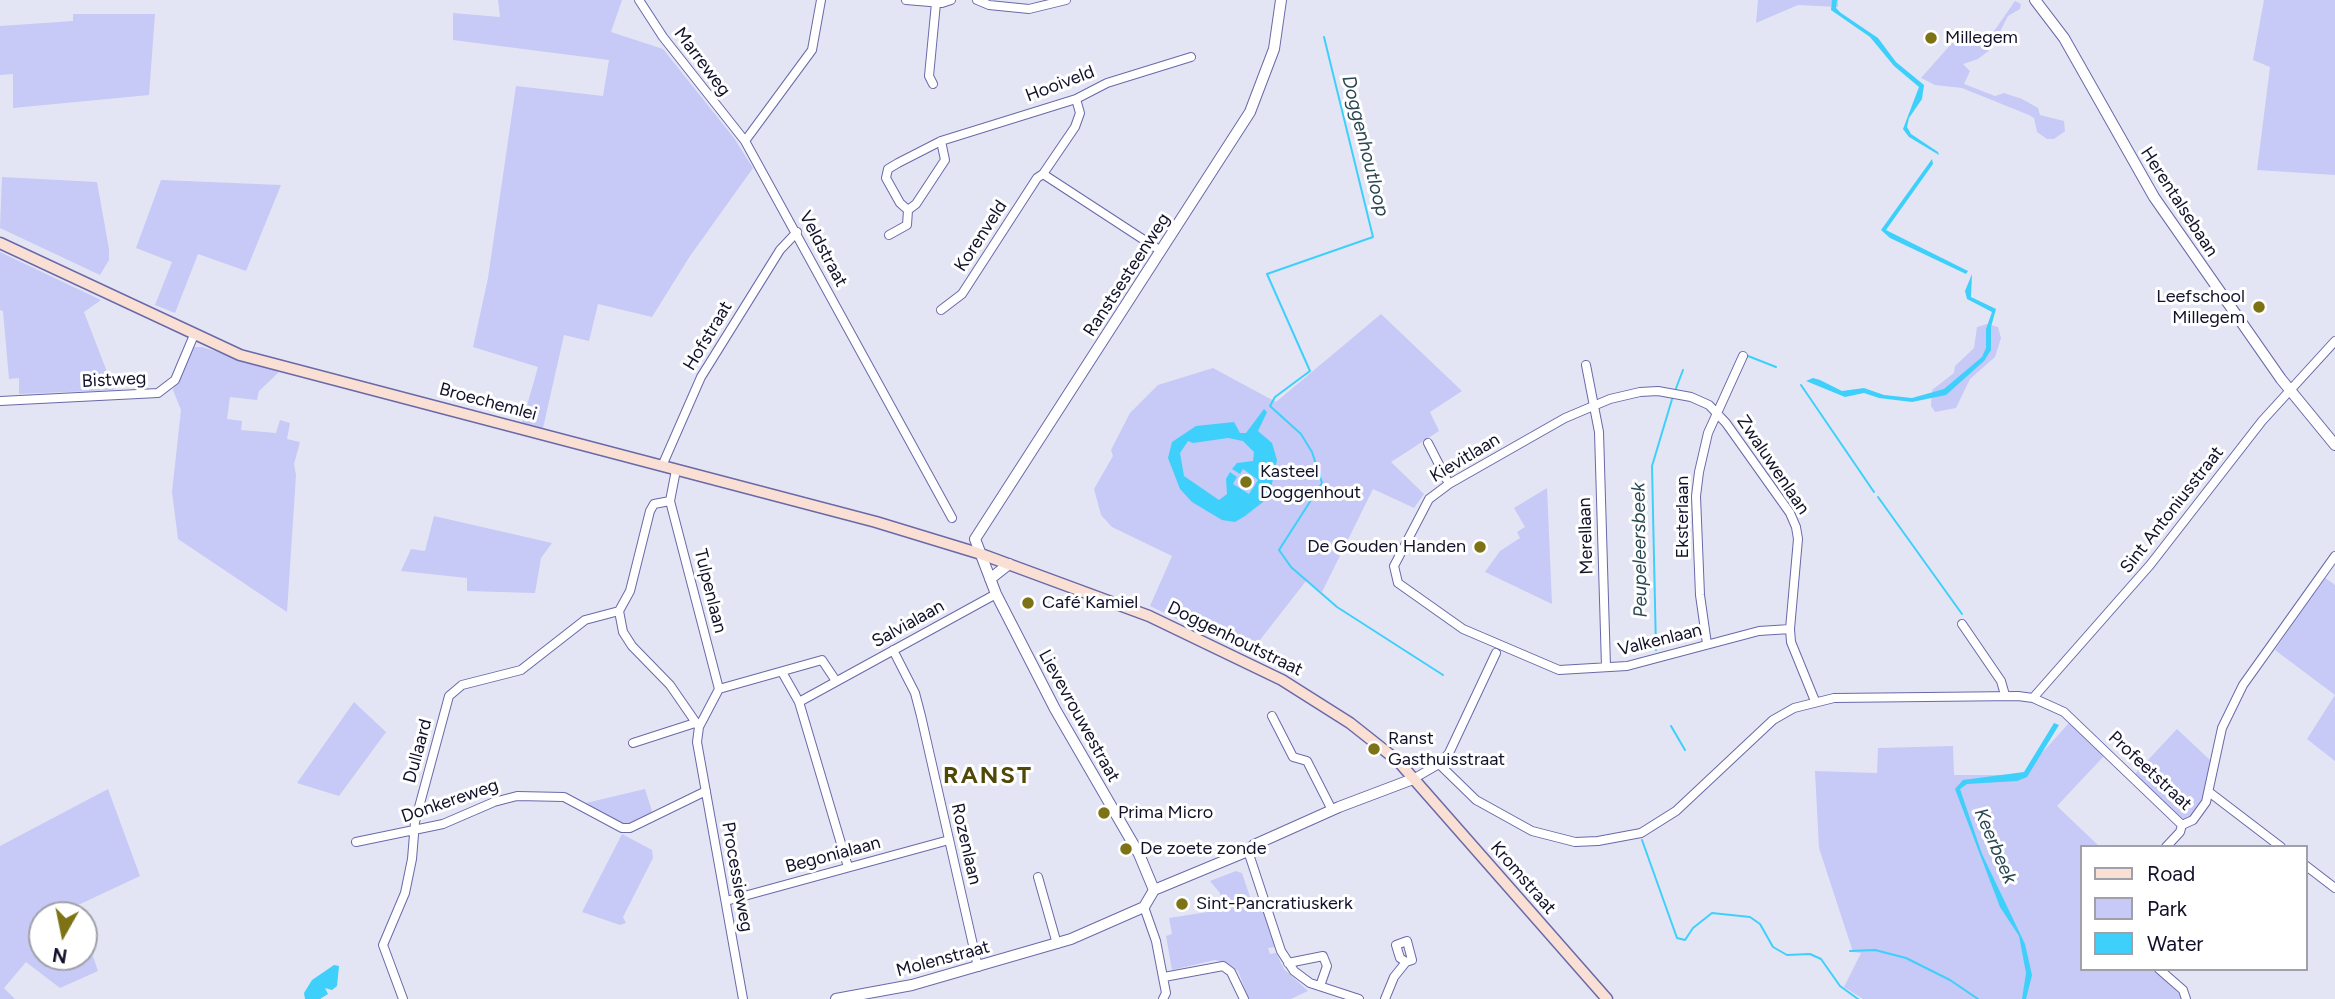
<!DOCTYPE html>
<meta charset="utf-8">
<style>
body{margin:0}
#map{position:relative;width:2335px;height:999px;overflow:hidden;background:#e4e5f4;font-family:Figtree,sans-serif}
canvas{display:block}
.legend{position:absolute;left:2080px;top:845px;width:228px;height:126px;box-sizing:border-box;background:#fff;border:2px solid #a0a0aa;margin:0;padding:9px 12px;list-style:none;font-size:21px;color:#12112a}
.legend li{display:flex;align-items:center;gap:14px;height:35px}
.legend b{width:35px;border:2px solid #a0a0aa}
.north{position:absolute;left:28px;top:901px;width:70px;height:70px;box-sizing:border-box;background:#fff;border:2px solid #a0a0aa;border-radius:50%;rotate:189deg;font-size:19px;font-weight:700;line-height:28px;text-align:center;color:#12112a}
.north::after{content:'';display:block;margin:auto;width:24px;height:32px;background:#7d7214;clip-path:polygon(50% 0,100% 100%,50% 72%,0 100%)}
</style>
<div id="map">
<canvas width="2335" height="999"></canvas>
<ul class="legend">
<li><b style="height:9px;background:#fadfd4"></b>Road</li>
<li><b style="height:19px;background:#c7c9f6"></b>Park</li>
<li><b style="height:19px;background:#3ed0fb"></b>Water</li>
</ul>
<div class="north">N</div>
</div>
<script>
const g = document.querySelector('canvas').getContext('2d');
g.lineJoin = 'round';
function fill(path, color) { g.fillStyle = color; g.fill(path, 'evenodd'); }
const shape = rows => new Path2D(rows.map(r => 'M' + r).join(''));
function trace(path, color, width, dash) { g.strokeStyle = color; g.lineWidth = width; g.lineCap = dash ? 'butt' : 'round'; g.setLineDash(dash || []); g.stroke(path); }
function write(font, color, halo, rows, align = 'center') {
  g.font = font + ' Figtree,sans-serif'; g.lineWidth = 6; g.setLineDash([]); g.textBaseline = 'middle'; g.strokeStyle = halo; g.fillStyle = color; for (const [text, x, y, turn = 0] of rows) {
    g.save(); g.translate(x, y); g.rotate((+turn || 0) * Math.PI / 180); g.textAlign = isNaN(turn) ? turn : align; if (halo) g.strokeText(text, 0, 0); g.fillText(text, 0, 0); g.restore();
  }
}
fill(shape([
 [498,0,622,0,611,32,663,49,734,138,753,168,690,256,652,317,598,304,589,341,564,335,543,428,522,423,538,367,473,347,488,278,516,86,603,96,609,60,453,40,453,13,500,17],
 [1758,0,1838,0,1838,7,1798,5,1756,23],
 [2264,0,2335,0,2335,175,2257,170,2270,67,2253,60],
 [2015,1,2021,4,2020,9,2008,16,1991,49,1978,59,1963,64,1970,71,1964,84,1995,96,2004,93,2022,99,2038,108,2040,115,2064,121,2065,131,2054,139,2047,139,2037,132,2034,118,2029,115,1962,88,1935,85,1921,78,1952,43,1976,46,1985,44],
 [73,14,155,14,149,95,13,108,13,74,0,75,0,26,73,21],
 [2,177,97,182,109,249,109,260,100,275,0,228],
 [161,180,281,185,246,271,198,254,175,313,155,305,172,262,136,248],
 [0,252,101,300,84,312,114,390,19,394,19,378,9,379,3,311,0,310],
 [1381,314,1462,391,1430,412,1439,431,1391,462,1424,494,1414,508,1373,489,1322,592,1306,581,1249,654,1150,606,1172,556,1112,527,1101,515,1094,489,1113,456,1111,450,1130,413,1158,385,1213,368,1276,402],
 [1987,324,1998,327,2001,338,1995,357,1970,379,1956,408,1935,412,1931,406,1932,390,1954,373,1955,366,1974,348,1977,327],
 [192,347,202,347,279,372,259,391,257,400,230,397,227,419,242,421,241,430,276,433,280,420,290,423,287,439,300,442,294,464,296,475,287,612,178,539,172,492,181,410,173,390],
 [1547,488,1552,604,1485,572,1500,551,1520,538,1517,532,1525,527,1514,508],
 [434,516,552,543,541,558,535,593,467,591,467,578,401,571,411,549,425,551],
 [2324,577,2335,585,2335,761,2307,739,2335,695,2275,650],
 [354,702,386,732,339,796,297,783],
 [2069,723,2104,756,2057,806,2100,847,2081,847,2081,969,2155,969,2184,999,1863,999,1844,987,1861,953,1853,952,1819,848,1815,771,1877,773,1878,748,1953,746,1954,775,2022,775],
 [2177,729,2211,761,2203,800,2191,817,2181,821,2134,775],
 [108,789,140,876,76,906,79,915,42,915,42,957,84,957,84,930,98,971,60,988,26,962,4,988,15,999,0,999,0,846],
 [645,789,653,814,630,827,623,826,586,803],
 [622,834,652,850,653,858,623,917,626,923,620,925,582,912],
 [1236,871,1242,873,1252,903,1261,902,1275,947,1268,948,1270,954,1276,953,1284,969,1308,991,1291,999,1249,999,1238,971,1227,963,1215,960,1172,970,1166,936,1172,934,1169,918,1214,911,1221,900,1220,893,1210,881]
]), '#c7c9f6');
fill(shape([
 [1832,0,1837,0,1836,8,1841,13,1878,38,1896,62,1924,85,1922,99,1909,118,1907,127,1911,134,1938,152,1939,155,1909,137,1903,129,1919,87,1894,66,1870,37,1831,10],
 [1932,159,1933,164,1886,230,1968,271,1966,274,1890,238,1881,230],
 [1972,274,1971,297,1996,309,1991,327,1991,350,1984,361,1946,395,1912,402,1879,398,1864,393,1845,397,1806,381,1813,378,1820,380,1842,391,1864,388,1884,395,1912,398,1944,389,1982,357,1986,348,1986,329,1992,312,1967,299,1965,291],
 [1264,409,1267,412,1258,431,1272,443,1277,460,1271,488,1263,502,1245,516,1235,522,1222,520,1192,502,1180,489,1168,458,1172,442,1196,426,1234,422,1240,433,1246,433],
 [1228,438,1243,441,1254,452,1253,461,1237,463,1232,469,1240,474,1243,469,1258,480,1249,494,1233,484,1237,477,1230,472,1226,479,1227,494,1219,500,1184,476,1180,453,1188,441,1193,443],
 [2054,723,2059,725,2027,777,2017,781,1967,784,1960,789,1982,854,2025,944,2032,975,2026,999,2022,999,2026,973,2019,936,2000,907,1955,789,1963,780,2024,772],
 [334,965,339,966,337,986,332,990,325,988,328,994,320,999,305,999,304,993,312,980]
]), '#3ed0fb');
trace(shape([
 [1324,37,1373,237,1267,274,1310,371,1275,397,1270,406,1301,434,1312,452,1322,483,1279,550,1291,567,1337,607,1443,675],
 [1748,356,1776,367],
 [1801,385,1874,492],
 [1675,391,1683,370],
 [1878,497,1962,614],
 [1656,650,1652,466,1673,396],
 [1671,726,1685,750],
 [1642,840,1677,938,1685,940,1693,928,1712,913,1750,917,1760,924,1773,947,1787,955,1810,954,1821,959,1840,986,1858,999],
 [1850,951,1875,950,1906,958,1950,980,1978,999]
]), '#3ed0fb', 2);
const minor = shape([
 [639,0,663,37,745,141],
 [821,0,812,50,745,141,952,518],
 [906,0,942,3,951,0],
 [977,0,989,5,1029,9,1066,0],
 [933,84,929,76,936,3],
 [1043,174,1161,251],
 [908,210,916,204,945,160,941,141],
 [889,235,907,225,908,210,900,203,886,178,888,169,898,163,941,141,1076,99,1107,83,1191,57],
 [941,310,962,294,1037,178,1043,174,1075,127,1080,113,1076,99],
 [1586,365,1599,432,1606,667],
 [0,401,158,393,175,380,194,335],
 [1428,443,1449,484],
 [662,466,701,377,780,250,797,232],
 [676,470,670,501,719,689],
 [670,501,654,504,650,511,630,591,619,611,623,632,632,646,670,685,699,727],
 [1962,624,2001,681,2005,695],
 [1790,629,1759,631,1627,666,1559,670,1463,629,1398,583,1394,566,1429,499,1449,484,1565,418,1610,399,1640,392,1658,391,1691,397,1709,405,1726,423,1790,513,1796,527,1798,539,1790,629,1791,642,1815,701],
 [1707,644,1700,595,1696,496,1699,472,1708,433,1743,356],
 [893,650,915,693,921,716,978,967],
 [782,672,799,702,848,867],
 [719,689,699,727,697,742,743,999],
 [719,689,822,660,836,681],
 [2033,698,2150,565,2262,421,2335,341],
 [799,702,996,594],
 [1272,716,1293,757,1307,761,1332,810],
 [633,743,695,723],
 [1439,764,1476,800,1532,831,1575,842,1598,841,1641,833,1676,811,1773,720,1794,708,1834,698,2018,696,2033,698,2064,712,2182,825],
 [1413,779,1439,764,1449,753,1496,653],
 [2209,792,2281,847],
 [2182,825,2193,820,2206,802,2222,728,2243,685,2335,556],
 [356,842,443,824,494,802,517,796,564,797,622,828,630,828,706,791],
 [2166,847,2180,832,2182,825],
 [1248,851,1281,951,1294,971,1310,983,1359,999],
 [2305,865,2335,888],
 [1038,877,1057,944],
 [726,901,949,840],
 [1144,907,1156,941,1166,993,1163,999],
 [1288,963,1323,956,1327,966,1320,986],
 [2159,969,2183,990,2186,999],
 [1164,977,1223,966,1231,972,1244,999],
 [403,999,383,945,405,893,412,859,415,822,449,696,462,685,521,670,585,620,619,611],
 [1385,999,1394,977,1406,962,1412,960,1407,941,1396,945,1400,958,1406,962]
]);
const tertiary = shape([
 [2035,0,2064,38,2154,197,2281,379,2335,445],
 [990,579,1009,564],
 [1154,890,1139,854,1055,709,996,594,975,539,1250,112,1274,49,1281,0],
 [836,999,912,985,1071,939,1144,907,1154,890,1248,851,1254,845,1339,807,1413,779]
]);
const secondary = shape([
 [0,243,240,355,876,522,981,554,1149,616,1282,680,1350,723,1398,761,1607,999]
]);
trace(minor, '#6969a9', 10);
trace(tertiary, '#6969a9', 12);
trace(secondary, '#6969a9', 13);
trace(minor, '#fff', 8);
trace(tertiary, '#fff', 10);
trace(secondary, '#fadfd4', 10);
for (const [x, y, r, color] of [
 [1931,38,7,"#7d7214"],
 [2259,307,7,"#7d7214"],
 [1246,482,7,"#7d7214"],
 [1480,547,7,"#7d7214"],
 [1028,603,7,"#7d7214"],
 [1374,749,7,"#7d7214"],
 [1104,813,7,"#7d7214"],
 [1126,849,7,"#7d7214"],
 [1182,904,7,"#7d7214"]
]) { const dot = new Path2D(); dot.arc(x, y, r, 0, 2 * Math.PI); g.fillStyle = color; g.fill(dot); trace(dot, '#fff', 2.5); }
write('18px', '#12112a', '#fff', [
 ["Millegem",1945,38],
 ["Leefschool",2245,297,"right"],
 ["Millegem",2245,318,"right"],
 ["Kasteel",1260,472],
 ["Doggenhout",1260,493],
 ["De Gouden Handen",1466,547,"right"],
 ["Café Kamiel",1042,603],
 ["Ranst",1388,739],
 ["Gasthuisstraat",1388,760],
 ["Prima Micro",1118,813],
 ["De zoete zonde",1140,849],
 ["Sint-Pancratiuskerk",1196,904]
], 'left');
write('18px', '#12112a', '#fff', [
 ["Marreweg",702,62,53],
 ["Hooiveld",1060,84,-21],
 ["Herentalsebaan",2179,202,57],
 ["Korenveld",981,236,-57],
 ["Veldstraat",823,249,62],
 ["Ranstsesteenweg",1127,275,-57],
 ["Hofstraat",708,336,-59],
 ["Bistweg",114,380,-3],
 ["Broechemlei",488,402,15],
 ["Kievitlaan",1465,458,-31],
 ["Zwaluwenlaan",1773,465,56],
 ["Sint Antoniusstraat",2172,510,-52],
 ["Eksterlaan",1683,517,-90],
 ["Merellaan",1586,536,-92],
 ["Tulpenlaan",710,591,76],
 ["Salvialaan",908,624,-29],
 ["Doggenhoutstraat",1235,639,26],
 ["Valkenlaan",1660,640,-14],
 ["Lievevrouwestraat",1079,716,61],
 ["Dullaard",418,751,-75],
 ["Profeetstraat",2150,771,43],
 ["Donkereweg",450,801,-19],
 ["Rozenlaan",966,844,77],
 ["Begonialaan",833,855,-15],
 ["Processieweg",737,877,80],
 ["Kromstraat",1523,878,49],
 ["Molenstraat",943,959,-15]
]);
write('italic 19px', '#294651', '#fff', [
 ["Doggenhoutloop",1365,146,76],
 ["Peupeleersbeek",1640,550,-91],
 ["Keerbeek",1995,846,67]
]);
g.letterSpacing = '2px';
write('bold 24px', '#4f4806', '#fff', [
 ["RANST",988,776]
]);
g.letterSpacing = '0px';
</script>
